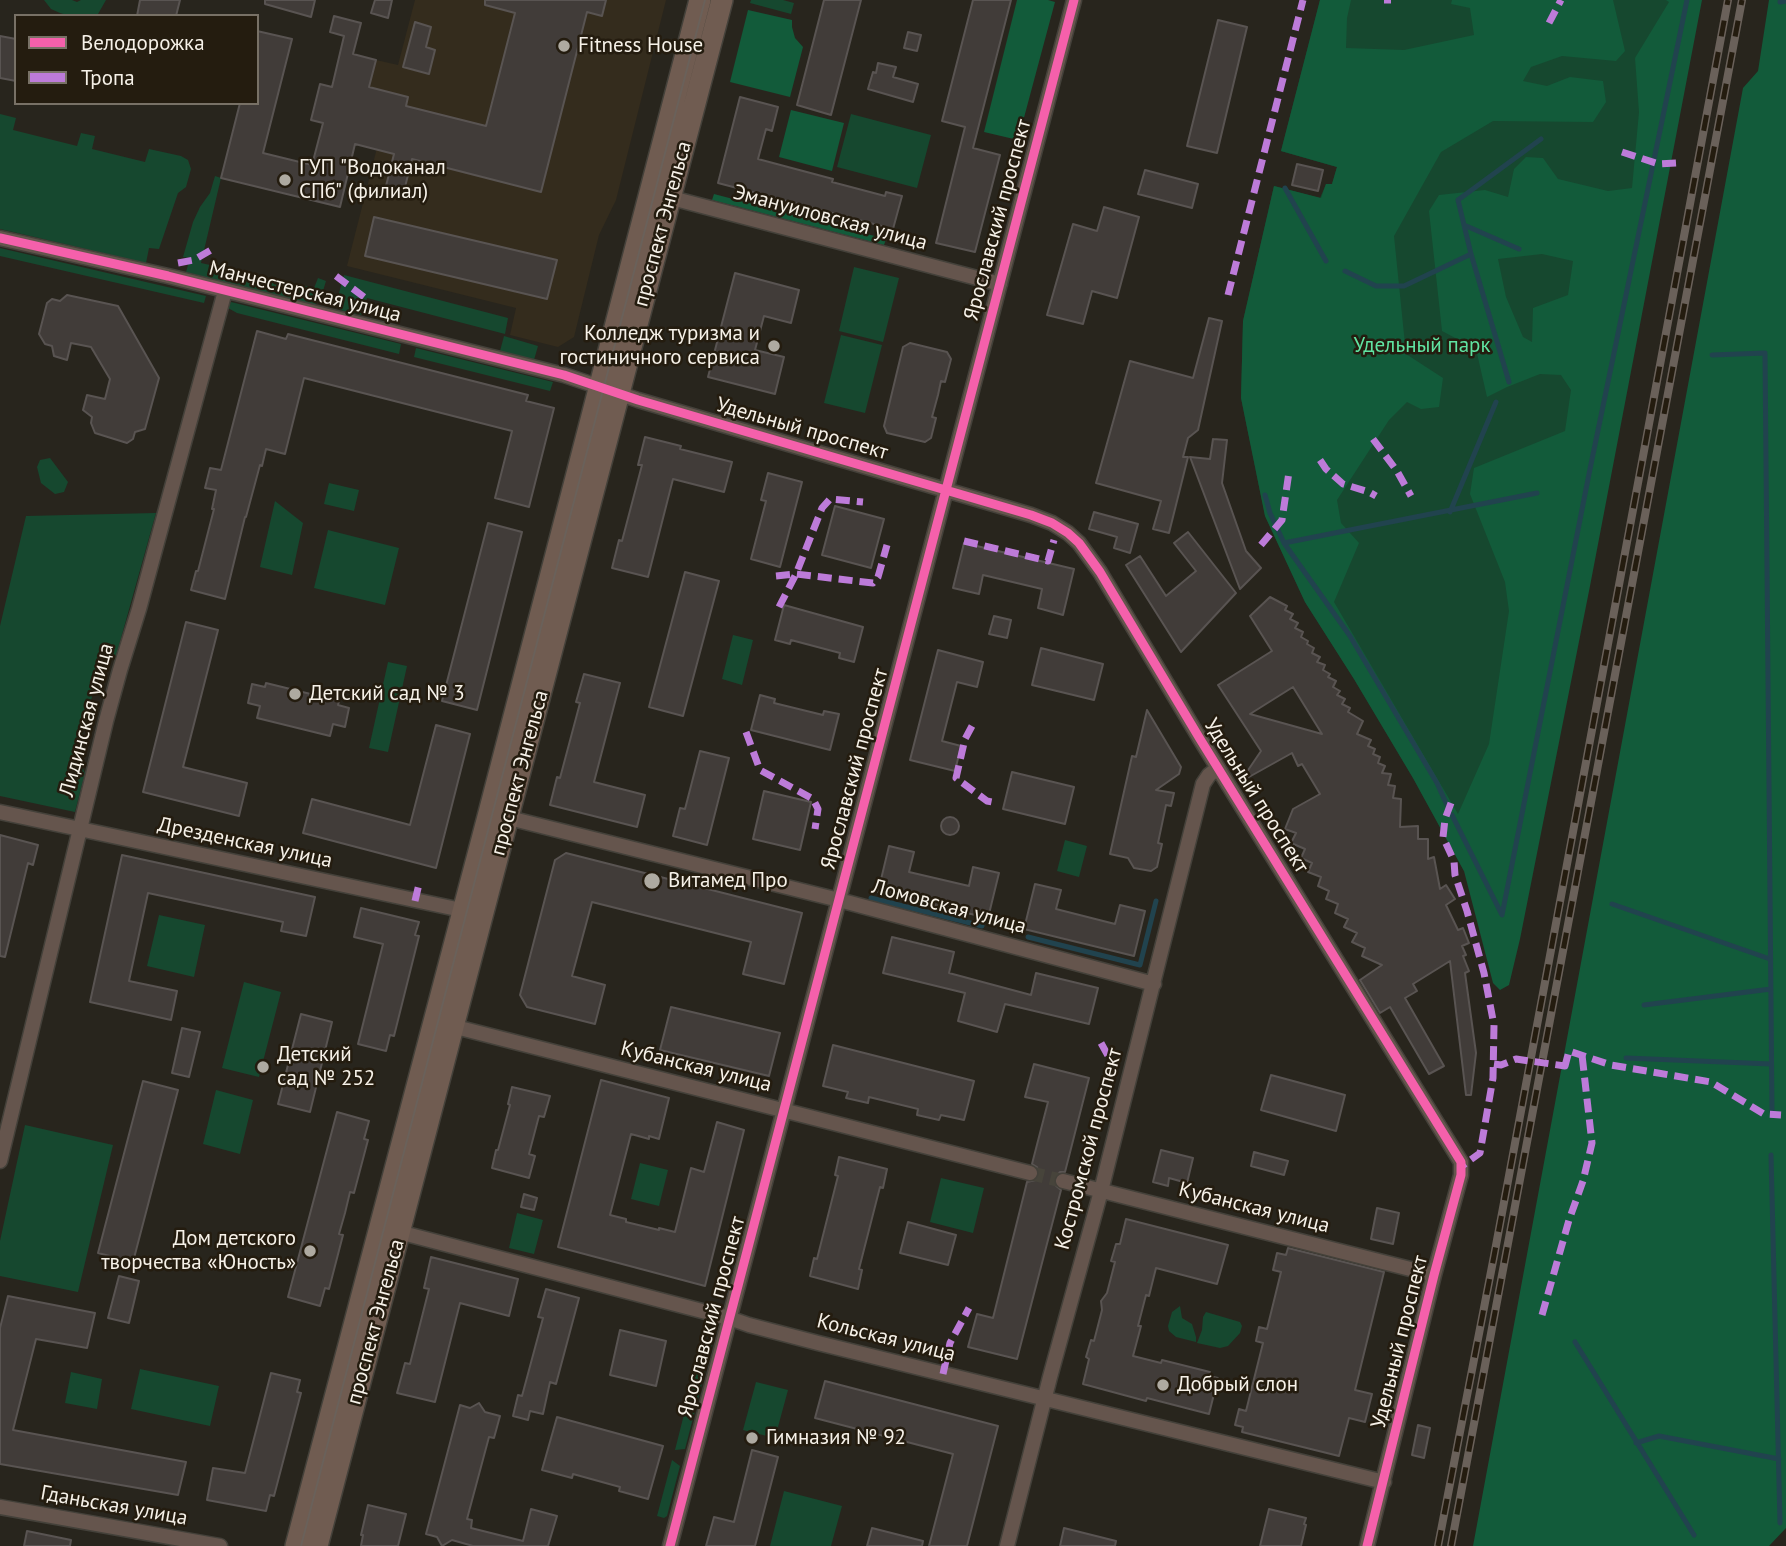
<!DOCTYPE html>
<meta charset="utf-8">
<style>
body{margin:0}
#map{position:relative;width:1786px;height:1546px;overflow:hidden;background:#28251d;font-family:"PT Sans",sans-serif}
canvas{display:block}
.legend{position:absolute;left:14px;top:14px;width:245px;height:91px;box-sizing:border-box;background:#241c0f;border:2px solid #787166;margin:0;padding:9px 12px;list-style:none;font-size:21px;color:#f6f1e8}
.legend li{display:flex;align-items:center;gap:14px;height:35px}
.legend b{width:35px;border:2px solid #787166}
</style>
<div id="map">
<canvas width="1786" height="1546"></canvas>
<ul class="legend">
<li><b style="height:9px;background:#f560ab"></b>Велодорожка</li>
<li><b style="height:9px;background:#bd7bd9"></b>Тропа</li>
</ul>
</div>
<script>
const g = document.querySelector('canvas').getContext('2d');
g.lineJoin = 'round';
function fill(path, color) { g.fillStyle = color; g.fill(path, 'evenodd'); }
const shape = rows => new Path2D(rows.map(r => 'M' + r).join(''));
function trace(path, color, width, dash) { g.strokeStyle = color; g.lineWidth = width; g.lineCap = dash ? 'butt' : 'round'; g.setLineDash(dash || []); g.stroke(path); }
function write(font, color, halo, rows, align = 'center') {
  g.font = font + ' "PT Sans",sans-serif'; g.lineWidth = 5; g.setLineDash([]); g.textBaseline = 'middle'; g.strokeStyle = halo; g.fillStyle = color; for (const [text, x, y, turn = 0] of rows) {
    g.save(); g.translate(x, y); g.rotate((+turn || 0) * Math.PI / 180); g.textAlign = isNaN(turn) ? turn : align; if (halo) g.strokeText(text, 0, 0); g.fillText(text, 0, 0); g.restore();
  }
}
fill(shape([
 [415,0,666,0,616,200,599,235,574,337,558,347,510,335,516,308,347,266,381,132,360,125,376,60,398,65]
]), '#342c1d');
fill(shape([
 [44,0,72,0,77,2,81,0,106,0,98,14,93,16,70,16,60,13,51,9],
 [751,0,783,0,794,3,791,14,750,3],
 [1320,0,1673,0,1563,558,1464,871,1413,778,1354,679,1305,602,1265,516,1241,398,1243,321,1274,186,1320,198,1326,184,1332,184,1337,167,1281,151],
 [0,114,16,118,13,130,77,146,81,133,95,136,92,149,145,162,149,149,181,156,188,160,191,169,186,187,178,193,159,249,149,248,146,263,0,229],
 [851,114,931,135,917,188,837,167],
 [215,176,221,178,201,263,314,288,318,278,326,281,320,301,313,305,186,272,190,258,183,257,193,222,200,207,210,193],
 [0,248,206,296,204,303,0,256],
 [854,267,899,278,883,342,839,331],
 [344,275,508,318,505,334,367,298,362,315,340,310,337,300],
 [231,302,401,344,399,354,237,313,228,308],
 [841,335,882,345,865,413,824,403],
 [504,336,538,346,534,360,500,351],
 [416,348,553,382,550,391,414,357],
 [50,458,68,482,64,492,55,494,41,483,37,467,40,460],
 [329,483,359,490,354,511,324,504],
 [275,501,303,523,292,575,260,567],
 [156,513,116,656,100,665,77,756,85,773,75,812,0,796,0,626,26,516],
 [328,530,399,548,385,605,314,588],
 [733,635,753,640,742,685,722,679],
 [388,662,407,666,388,752,369,748],
 [1065,840,1087,846,1079,877,1057,871],
 [159,915,205,925,194,977,147,966],
 [244,982,281,992,259,1077,222,1068],
 [216,1090,253,1100,240,1154,203,1144],
 [25,1125,113,1145,78,1292,0,1276,0,1241],
 [640,1163,668,1170,659,1206,631,1199],
 [941,1178,984,1188,973,1233,930,1222],
 [517,1213,543,1220,534,1254,509,1248],
 [1180,1306,1182,1318,1192,1324,1196,1337,1196,1342,1176,1337,1169,1331,1168,1326,1172,1312],
 [1206,1312,1240,1322,1242,1326,1240,1333,1228,1346,1220,1348,1197,1343,1202,1330,1203,1317],
 [703,1339,713,1341,685,1449,675,1450],
 [140,1369,219,1386,210,1426,131,1409],
 [71,1372,102,1379,97,1409,65,1403],
 [756,1382,788,1390,775,1438,743,1430],
 [672,1460,680,1466,667,1516,664,1518,657,1516],
 [784,1491,842,1506,831,1546,770,1546]
]), '#16482f');
fill(shape([
 [1017,0,1048,0,1055,2,1018,140,984,132],
 [1320,0,1351,0,1347,18,1346,48,1404,50,1474,35,1470,8,1451,4,1452,0,1613,0,1625,51,1616,61,1562,56,1531,67,1523,81,1547,86,1570,77,1603,81,1606,102,1593,122,1493,121,1441,152,1394,236,1406,354,1443,378,1439,407,1421,409,1407,402,1389,420,1337,500,1341,523,1359,543,1334,602,1458,814,1489,744,1509,611,1505,582,1470,494,1474,468,1565,431,1571,390,1561,375,1540,374,1507,387,1487,397,1476,349,1442,331,1429,211,1439,195,1485,190,1508,197,1514,169,1526,157,1543,158,1558,179,1608,191,1632,188,1639,112,1635,58,1669,2,1666,0,1702,0,1590,586,1520,939,1509,985,1500,990,1493,983,1464,871,1413,778,1354,679,1305,602,1265,516,1241,398,1243,321,1274,186,1321,198,1326,184,1332,184,1337,167,1281,151],
 [1542,254,1573,261,1568,295,1533,308,1532,342,1523,337,1506,297,1498,259],
 [1769,0,1786,0,1786,1528,1769,1546,1473,1546,1743,88,1758,71],
 [748,10,792,20,792,27,795,38,803,47,790,97,730,82],
 [791,110,844,123,832,171,779,157],
 [714,194,886,239,884,245,712,200]
]), '#125b3a');
trace(shape([
 [1780,2,1786,1],
 [1285,188,1326,261],
 [1464,225,1519,249],
 [1345,271,1376,286,1404,286,1471,254],
 [1712,355,1765,353,1772,1112],
 [1509,382,1471,254,1458,200,1541,139],
 [1265,495,1270,513,1284,543,1350,636,1437,783,1447,805],
 [1450,512,1496,402],
 [1284,543,1537,493],
 [1452,815,1502,915,1590,469,1687,0],
 [871,898,982,926],
 [1612,904,1770,959],
 [1028,937,1140,965,1156,901],
 [1644,1005,1771,989],
 [1626,1058,1771,1064],
 [1771,1155,1780,1523],
 [1575,1342,1694,1535],
 [1636,1443,1659,1436,1779,1459]
]), '#21434e', 5);
const building = shape([
 [140,0,180,0,176,16,137,16,140,0],
 [265,0,315,0,311,17,265,4,265,0],
 [375,0,392,0,388,18,371,13,375,0],
 [485,0,606,0,602,16,587,12,541,192,412,159,403,195,385,190,394,154,355,144,340,207,221,178,240,103,257,103,257,31,292,39,263,153,312,165,323,123,311,120,320,84,332,87,344,36,330,32,334,16,361,23,353,54,376,60,369,87,408,97,406,106,486,126,515,13,485,5,485,0],
 [824,0,861,0,831,115,797,105,824,0],
 [973,0,1011,0,973,148,1000,155,975,252,936,243,965,127,942,121,973,0],
 [1218,20,1247,27,1217,153,1187,146,1218,20],
 [415,22,431,27,426,47,435,50,429,74,403,67,415,22],
 [908,32,921,35,917,51,904,48,908,32],
 [0,36,16,39,16,81,0,78,0,36],
 [878,63,896,67,893,77,918,84,913,102,868,89,873,72,876,73,878,63],
 [740,97,778,107,772,131,766,129,758,159,833,179,832,182,885,196,886,192,902,196,893,229,718,183,740,97],
 [1297,164,1323,170,1318,191,1292,185,1297,164],
 [1145,170,1198,184,1192,208,1138,194,1145,170],
 [1104,207,1139,217,1117,298,1092,291,1083,324,1047,315,1073,224,1097,231,1104,207],
 [374,217,557,260,547,299,365,256,374,217],
 [735,273,799,290,791,323,764,316,755,350,784,357,775,394,708,377,735,273],
 [67,295,118,306,159,378,145,429,135,432,133,439,127,443,95,433,91,423,92,417,83,410,87,395,105,399,110,379,91,347,71,343,67,360,54,356,52,346,45,344,39,334,47,303,52,299,60,301,67,295],
 [1209,318,1222,321,1198,430,1188,438,1183,457,1188,457,1169,533,1153,529,1161,501,1096,483,1130,361,1193,378,1209,318],
 [257,331,286,339,288,334,528,395,526,401,554,408,529,507,495,498,512,431,304,378,285,454,266,449,262,466,260,465,246,517,245,517,225,599,191,590,196,571,198,571,214,509,212,509,216,490,205,488,210,468,221,470,257,331],
 [910,343,947,352,951,359,945,382,941,381,938,395,932,417,936,418,931,438,925,442,887,433,884,426,903,347,910,343],
 [645,437,681,446,680,449,732,462,724,492,673,479,648,577,612,568,619,540,622,541,642,465,638,465,645,437],
 [1213,439,1227,440,1222,483,1246,551,1261,568,1240,589,1190,457,1210,459,1213,439],
 [768,473,802,482,780,567,751,559,766,501,761,500,768,473],
 [835,506,884,519,871,568,822,555,835,506],
 [1094,512,1138,524,1130,553,1114,548,1117,537,1089,529,1094,512],
 [488,523,522,532,477,710,442,701,488,523],
 [1188,532,1236,593,1181,652,1126,565,1140,556,1166,596,1196,571,1174,543,1188,532],
 [964,543,1074,569,1063,615,1038,608,1042,589,983,575,979,594,953,588,964,543],
 [685,572,719,581,683,716,649,707,685,572],
 [1270,597,1287,606,1285,610,1293,614,1290,619,1298,623,1295,628,1303,632,1301,637,1308,641,1307,644,1314,648,1312,653,1320,657,1317,662,1325,665,1323,670,1330,674,1328,677,1336,681,1333,687,1340,691,1337,695,1345,699,1342,704,1350,708,1348,712,1363,721,1357,734,1371,740,1368,746,1375,749,1373,754,1380,757,1378,763,1385,766,1382,773,1391,774,1388,785,1395,786,1393,798,1401,799,1400,827,1418,826,1418,839,1428,839,1428,859,1434,857,1440,889,1446,885,1455,899,1446,905,1458,930,1463,928,1469,943,1462,946,1466,955,1463,956,1469,971,1465,973,1476,1053,1471,1095,1466,1095,1450,961,1413,984,1417,991,1405,998,1444,1066,1429,1074,1390,1007,1380,1013,1360,980,1382,965,1362,956,1365,948,1352,942,1357,933,1344,927,1348,919,1335,913,1338,904,1326,899,1329,891,1318,886,1321,877,1308,872,1312,863,1301,858,1305,849,1291,843,1296,833,1285,829,1293,809,1320,794,1302,764,1298,766,1292,753,1240,782,1261,751,1218,685,1272,651,1250,616,1270,597],
 [1293,687,1322,734,1250,714,1293,687],
 [784,605,863,627,854,662,839,658,840,653,791,640,790,644,775,640,784,605],
 [994,616,1011,620,1007,638,989,634,994,616],
 [186,622,218,630,183,767,247,783,239,816,143,792,186,622],
 [1041,648,1103,664,1094,700,1032,685,1041,648],
 [938,650,983,662,977,687,957,682,942,741,961,746,955,771,910,760,938,650],
 [584,674,620,683,594,782,645,795,637,827,550,805,557,777,560,778,580,703,576,702,584,674],
 [266,683,339,701,338,705,349,708,345,727,333,724,330,736,257,718,260,706,248,703,252,684,265,687,266,683],
 [760,695,775,699,774,703,823,715,824,711,839,714,830,750,751,730,760,695],
 [1147,710,1181,767,1179,774,1156,790,1174,793,1171,806,1166,805,1158,843,1162,844,1157,867,1151,871,1134,868,1128,858,1110,854,1132,756,1136,757,1147,710],
 [436,725,470,734,436,868,303,833,312,799,410,825,436,725],
 [700,751,729,758,707,845,673,836,680,808,685,809,700,751],
 [1012,772,1074,787,1065,824,1003,809,1012,772],
 [764,791,811,802,800,850,753,839,764,791],
 '941 826a9 9 0 1 1 18 0a9 9 0 1 1-18 0Z',
 [0,835,38,845,33,865,28,863,5,957,0,956,0,835],
 [889,846,914,852,909,872,969,886,973,867,999,873,988,918,878,892,889,846],
 [566,853,802,913,784,984,743,974,751,942,592,902,572,976,605,985,595,1024,527,1007,520,995,555,860,566,853],
 [122,855,315,897,306,936,281,931,283,922,148,893,129,981,177,991,171,1020,90,1002,122,855],
 [1035,884,1061,890,1056,909,1115,924,1120,905,1145,911,1134,956,1024,929,1035,884],
 [361,908,419,922,415,935,419,936,394,1036,390,1035,386,1051,358,1044,383,944,354,937,361,908],
 [892,937,954,952,949,973,1031,995,1036,973,1098,988,1089,1024,1005,1004,997,1032,958,1021,965,993,883,973,892,937],
 [671,1007,780,1033,769,1076,660,1050,671,1007],
 [301,1014,332,1022,310,1112,278,1104,301,1014],
 [182,1028,200,1032,189,1077,172,1073,182,1028],
 [833,1045,974,1081,964,1120,941,1115,939,1120,917,1115,918,1109,869,1097,868,1103,846,1098,848,1092,823,1086,833,1045],
 [1034,1064,1089,1078,1065,1172,1060,1172,1054,1178,1054,1184,1061,1190,1017,1359,968,1347,977,1314,993,1318,1027,1182,1036,1180,1039,1175,1037,1167,1032,1164,1048,1102,1025,1097,1034,1064],
 [1271,1075,1345,1095,1336,1131,1261,1110,1271,1075],
 [601,1080,669,1098,659,1139,649,1136,649,1139,631,1134,610,1215,626,1219,626,1222,659,1230,659,1228,675,1232,691,1168,704,1172,717,1122,744,1130,705,1286,558,1247,601,1080],
 [143,1081,178,1090,133,1262,98,1253,143,1081],
 [512,1087,550,1096,544,1117,539,1116,529,1154,535,1156,529,1178,492,1168,496,1150,498,1150,510,1105,508,1104,512,1087],
 [337,1112,369,1121,364,1139,368,1140,354,1193,350,1192,345,1213,339,1234,343,1235,329,1289,325,1288,320,1306,288,1297,337,1112],
 [1161,1150,1193,1158,1187,1183,1169,1178,1168,1186,1153,1182,1161,1150],
 [1254,1152,1288,1161,1284,1175,1251,1166,1254,1152],
 [839,1157,887,1169,883,1188,880,1187,859,1269,862,1270,858,1289,810,1276,814,1258,817,1259,838,1176,835,1175,839,1157],
 [524,1194,537,1198,534,1210,521,1207,524,1194],
 [1377,1208,1399,1213,1393,1244,1371,1239,1377,1208],
 [1126,1219,1228,1245,1217,1284,1156,1268,1149,1296,1146,1295,1138,1326,1141,1326,1133,1356,1161,1363,1162,1360,1210,1372,1209,1376,1218,1378,1209,1414,1147,1398,1146,1401,1083,1384,1089,1359,1086,1357,1091,1340,1094,1341,1102,1310,1101,1301,1107,1293,1115,1262,1111,1261,1116,1244,1120,1244,1126,1219],
 [908,1222,956,1235,948,1265,900,1253,908,1222],
 [1288,1248,1384,1272,1355,1390,1372,1394,1365,1422,1349,1418,1339,1456,1242,1432,1243,1427,1235,1425,1239,1409,1246,1411,1263,1343,1256,1341,1259,1327,1267,1329,1281,1272,1273,1270,1277,1253,1286,1255,1288,1248],
 [431,1257,518,1279,509,1316,460,1303,435,1402,397,1393,405,1363,410,1364,429,1289,424,1288,431,1257],
 [119,1276,139,1281,129,1323,108,1318,119,1276],
 [546,1289,579,1298,556,1384,550,1382,543,1414,530,1411,528,1420,513,1416,518,1395,522,1396,543,1318,538,1317,546,1289],
 [8,1296,95,1313,87,1348,36,1339,13,1430,186,1462,178,1495,0,1464,0,1328,8,1296],
 [620,1330,666,1341,656,1386,610,1375,620,1330],
 [271,1373,300,1380,297,1392,301,1393,274,1496,270,1495,266,1511,207,1500,213,1468,245,1473,271,1373],
 [825,1381,998,1426,967,1546,929,1546,953,1454,815,1418,825,1381],
 [479,1403,485,1412,500,1416,494,1438,489,1437,467,1519,472,1520,471,1528,523,1541,531,1509,557,1516,548,1546,473,1546,452,1540,442,1546,437,1537,426,1534,460,1405,470,1408,479,1403],
 [557,1417,663,1446,648,1499,619,1491,620,1487,573,1474,572,1478,542,1470,557,1417],
 [1418,1425,1430,1428,1424,1458,1412,1455,1418,1425],
 [752,1450,778,1457,755,1546,706,1546,714,1517,734,1522,752,1450],
 [368,1505,406,1514,398,1546,361,1546,363,1535,361,1535,368,1505],
 [1269,1509,1306,1518,1304,1524,1306,1525,1301,1546,1260,1546,1269,1509],
 [872,1528,923,1541,922,1546,867,1546,872,1528],
 [1064,1528,1116,1541,1115,1546,1060,1546,1064,1528],
 [27,1531,71,1540,70,1546,24,1546,27,1531]
]);
fill(building, '#413c39');
trace(building, '#595452', 2);
trace(shape([
 [1030,1173,1063,1181]
]), '#47443b', 14, [14, 7]);
const street = shape([
 [664,196,1000,284],
 [0,238,168,276,564,375,638,400,1031,515,1052,523,1068,533,1079,543,1100,572,1200,739,1461,1162,1461,1175,1434,1275,1367,1546],
 [0,812,471,912],
 [501,816,839,900,1154,984],
 [444,1024,1030,1173],
 [0,1161,106,721,120,670,139,609,225,291],
 [1063,1181,1434,1275],
 [391,1230,729,1318,749,1325,818,1343,1384,1482],
 [0,1507,220,1546],
 [670,1546,1074,0],
 [1007,1546,1050,1377,1101,1191,1203,784,1209,775,1218,768]
]);
const primary = shape([
 [296,1546,489,813,700,0],
 [317,1546,722,0]
]);
trace(street, '#44413a', 17);
trace(primary, '#44413a', 24);
trace(street, '#65554d', 14);
trace(primary, '#705c51', 21);
trace(shape([
 [301,1546,705,0]
]), '#6a615a', 2);
const rail = shape([
 [1438,1546,1494,1256,1728,0],
 [1451,1546,1742,0]
]);
trace(rail, '#6a615a', 8);
trace(rail, '#241c0f', 5, [16]);
trace(shape([
 [1384,0,1391,0],
 [1549,23,1561,0],
 [1622,152,1659,164,1676,163],
 [178,263,194,260,211,250],
 [336,276,368,300],
 [1228,295,1303,0],
 [1373,439,1397,471,1411,496],
 [1320,460,1326,469,1343,484,1369,492,1376,496],
 [964,541,1048,561,1054,540],
 [1261,545,1282,520,1289,472],
 [776,576,796,574,873,583,878,577,887,545],
 [779,607,796,574,822,508,830,499,863,502],
 [972,726,965,739,956,778,987,801,992,802],
 [746,732,760,770,813,799,818,809,815,829],
 [1451,803,1445,819,1443,837,1454,861,1455,875,1467,911,1484,973,1494,1025,1493,1078,1480,1153,1462,1166],
 [415,901,419,884],
 [1101,1043,1111,1061],
 [1494,1064,1501,1065,1516,1059,1565,1066],
 [1563,1066,1565,1066,1569,1051,1611,1065,1711,1082,1764,1114,1781,1115],
 [1542,1315,1569,1220,1583,1181,1592,1143,1582,1055],
 [943,1374,950,1343,969,1308]
]), '#bd7bd9', 7, [14, 7]);
trace(shape([
 [0,238,168,276,564,375,638,400,1031,515,1052,523,1068,533,1079,543,1100,572,1200,739,1461,1162,1461,1175,1434,1275,1367,1546],
 [670,1546,1074,0]
]), '#f560ab', 9);
for (const [x, y, r, color] of [
 [564,46,7,"#aeaaa1"],
 [285,180,7,"#aeaaa1"],
 [774,346,7,"#aeaaa1"],
 [295,694,7,"#aeaaa1"],
 [652,881,9,"#aeaaa1"],
 [263,1067,7,"#aeaaa1"],
 [310,1251,7,"#aeaaa1"],
 [1163,1385,7,"#aeaaa1"],
 [752,1438,7,"#aeaaa1"]
]) { const dot = new Path2D(); dot.arc(x, y, r, 0, 2 * Math.PI); g.fillStyle = color; g.fill(dot); trace(dot, '#241c0f', 2.5); }
write('21px', '#f6f1e8', '#241c0f', [
 ["Fitness House",578,46],
 ["ГУП \"Водоканал",299,168],
 ["СПб\" (филиал)",299,192],
 ["Колледж туризма и",760,334,"right"],
 ["гостиничного сервиса",760,358,"right"],
 ["Детский сад № 3",309,694],
 ["Витамед Про",668,881],
 ["Детский",277,1055],
 ["сад № 252",277,1079],
 ["Дом детского",296,1239,"right"],
 ["творчества «Юность»",296,1263,"right"],
 ["Добрый слон",1177,1385],
 ["Гимназия № 92",766,1438]
], 'left');
write('21px', '#f6f1e8', '#241c0f', [
 ["Эмануиловская улица",830,218,15],
 ["Ярославский проспект",998,220,-75],
 ["проспект Энгельса",663,224,-75],
 ["Манчестерская улица",305,292,14],
 ["Удельный проспект",802,429,16],
 ["Лидинская улица",87,720,-75],
 ["Ярославский проспект",855,769,-75],
 ["проспект Энгельса",520,773,-75],
 ["Удельный проспект",1256,796,58],
 ["Дрезденская улица",245,843,12],
 ["Ломовская улица",949,907,15],
 ["Кубанская улица",696,1067,14],
 ["Костромской проспект",1089,1149,-75],
 ["Кубанская улица",1254,1208,14],
 ["Ярославский проспект",712,1317,-75],
 ["проспект Энгельса",376,1322,-75],
 ["Кольская улица",886,1338,14],
 ["Удельный проспект",1400,1342,-76],
 ["Гданьская улица",114,1506,10]
]);
write('21px', '#60e4a2', '#241c0f', [
 ["Удельный парк",1422,346]
]);
</script>
